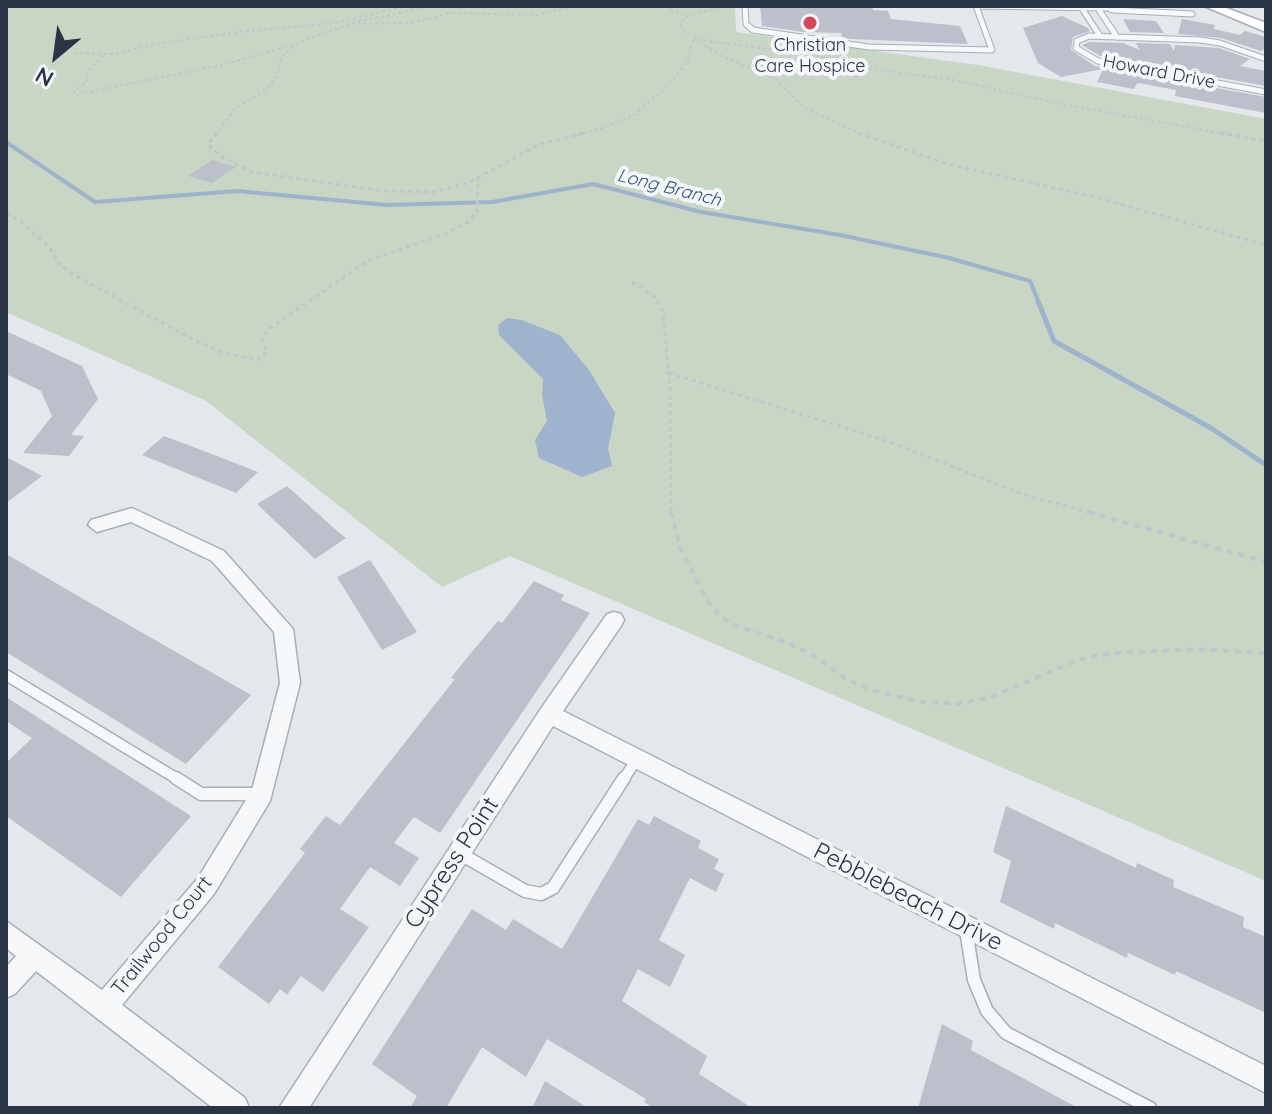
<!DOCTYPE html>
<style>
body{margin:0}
#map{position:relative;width:1272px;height:1114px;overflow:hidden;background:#e4e7ec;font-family:Quicksand,sans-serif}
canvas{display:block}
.frame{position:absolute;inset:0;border:8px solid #2b3445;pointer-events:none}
.north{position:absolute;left:16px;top:16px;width:80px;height:80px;-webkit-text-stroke:6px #f4f6f9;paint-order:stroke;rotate:209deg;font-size:22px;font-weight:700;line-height:32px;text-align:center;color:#2b3445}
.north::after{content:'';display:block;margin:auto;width:28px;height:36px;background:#2b3445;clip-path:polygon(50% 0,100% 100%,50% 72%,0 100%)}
</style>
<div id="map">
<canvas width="1272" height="1114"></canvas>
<div class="frame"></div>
<div class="north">N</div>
</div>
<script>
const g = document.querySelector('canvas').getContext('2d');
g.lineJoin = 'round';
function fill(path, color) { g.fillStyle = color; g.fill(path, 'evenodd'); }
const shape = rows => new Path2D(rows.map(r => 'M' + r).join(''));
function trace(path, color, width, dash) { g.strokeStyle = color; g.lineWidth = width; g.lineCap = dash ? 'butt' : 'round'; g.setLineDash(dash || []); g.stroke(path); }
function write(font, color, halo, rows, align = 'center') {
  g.font = font + ' Quicksand,sans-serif'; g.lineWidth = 8; g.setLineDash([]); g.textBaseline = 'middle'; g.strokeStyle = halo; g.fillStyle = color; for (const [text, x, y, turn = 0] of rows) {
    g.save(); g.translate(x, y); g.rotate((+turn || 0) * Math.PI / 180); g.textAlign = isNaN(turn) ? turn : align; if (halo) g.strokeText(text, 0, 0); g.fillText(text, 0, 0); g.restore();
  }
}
fill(shape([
 [6,6,735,6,736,32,978,65,1266,119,1266,881,510,556,442,587,206,401,6,312]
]), '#c9d6c5');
fill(shape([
 [507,318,521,320,560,335,589,370,615,413,608,449,612,466,582,477,539,458,535,440,547,421,542,395,543,379,499,335,498,325]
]), '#9fb4cc');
trace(shape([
 [6,142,95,202,237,191,387,205,492,202,593,184,701,212,840,235,949,258,1030,281,1039,303]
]), '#9fb4cc', 4);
trace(shape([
 [1038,301,1054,341,1211,428,1266,465]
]), '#9fb4cc', 5);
fill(shape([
 [760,6,872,6,873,10,888,11,891,19,960,26,968,44,851,39,842,38,841,33,803,32,762,26],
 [1062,16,1088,28,1090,31,1073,37,1071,50,1095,66,1266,97,1266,113,1175,96,1176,90,1144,84,1137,83,1134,89,1097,82,1103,69,1061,77,1038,63,1023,28],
 [1123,19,1156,21,1164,33,1130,32],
 [1182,19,1215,25,1214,29,1240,35,1245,31,1266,37,1266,48,1261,51,1221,38,1178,34],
 [1090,42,1123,43,1140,50,1136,43,1170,44,1174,51,1175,45,1219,48,1250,59,1240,66,1266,71,1266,86,1100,56,1082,45],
 [212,160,236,167,212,183,188,176],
 [6,331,82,366,98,399,71,435,84,436,69,456,23,453,52,416,41,391,6,374],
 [164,436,204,451,258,472,236,493,142,455],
 [6,457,42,476,6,503],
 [287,486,335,529,346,538,315,559,257,504],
 [6,554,80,597,251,695,186,764,6,652],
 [370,560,417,632,382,650,337,577],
 [534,581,564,595,561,600,590,613,440,833,414,817,394,843,419,858,400,886,370,867,340,909,369,927,323,992,301,976,287,995,280,989,269,1004,218,967,305,853,300,849,326,816,340,825,455,679,451,678,470,654,498,621,502,623],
 [6,697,191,816,121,897,6,816,6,763,32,738,6,721],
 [1006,806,1136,868,1137,863,1174,880,1173,887,1244,917,1243,927,1266,937,1266,1013,1176,971,1175,975,1128,953,1127,958,1055,923,1054,929,1000,902,1011,861,993,852],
 [654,816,701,841,698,848,719,859,714,869,724,874,716,892,690,878,659,940,685,955,670,987,638,969,622,1001,707,1056,699,1074,752,1108,653,1108,644,1102,646,1099,547,1039,526,1077,482,1047,446,1108,410,1108,417,1096,372,1064,472,909,506,930,513,919,562,949,638,819,649,825],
 [942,1024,973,1041,971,1050,1078,1108,918,1108],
 [545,1081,588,1108,532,1108]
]), '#bbc0ca');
const serviceFar2 = shape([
 [745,6,746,24,753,30,869,47,992,50,976,6],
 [977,6,1106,8],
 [1103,6,1113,10,1192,14],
 [1083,10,1100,36],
 [1099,10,1117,37],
 [1266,59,1220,43,1200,40,1089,36,1077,41,1076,48,1098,61,1266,92]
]);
const serviceFar1 = shape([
 [6,675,179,780],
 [623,780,637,759]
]);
const service = shape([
 [176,778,201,794,259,794],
 [459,853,525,891,541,894,553,888,624,778],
 [966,930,974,980,987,1011,1006,1033,1150,1108]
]);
const minor = shape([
 [132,508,224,551,293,629,300,683,270,801,214,894,122,1005,245,1098,249,1108,213,1108,36,971,15,994,6,998,6,967,16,956,6,948,6,921,102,990,198,878,252,790,280,683,274,632,212,561,131,522,97,532,88,525,91,520,132,508],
 [614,612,621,614,624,620,621,626,563,711,1266,1066,1266,1093,553,726,309,1108,279,1108,542,707,607,614,614,612]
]);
const secondary = shape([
 [1204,6,1221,6,1266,23,1266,32,1204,6]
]);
trace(serviceFar2, '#a9aeb7', 7);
trace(serviceFar1, '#a9aeb7', 13);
trace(service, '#a9aeb7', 15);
trace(minor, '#a9aeb7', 3);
trace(secondary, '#a9aeb7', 3);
trace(shape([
 [665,6,687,17],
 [724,7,690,15,682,20,681,26,686,33,707,41,815,55,856,67,954,80,1056,103,1231,135],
 [357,24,412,23,451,13,537,15,576,6],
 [74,53,114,54,156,44,238,32,335,23,406,6],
 [104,56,87,71,86,82,74,92,83,93,218,66,290,46],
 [215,135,236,108,268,88,277,76,281,57,295,44,352,23,432,6],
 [577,135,604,128,636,114,668,85,688,61,694,38,719,55,775,78,804,108,863,135]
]), '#c2c5cb', 2, [3, 3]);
trace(shape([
 [217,133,208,144,221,157,252,172,384,191,433,192,468,183,540,144,585,133],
 [859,133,947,164,1095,197,1266,245],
 [1220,133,1266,141],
 [6,214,19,220,49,247,59,264,74,275,194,340,221,352,257,360,267,353,262,338,270,328,369,260,445,234,468,222,477,212,478,177],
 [632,282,655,297,663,312,670,389,671,514],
 [669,373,890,442,1025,495,1095,514]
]), '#c2c5cb', 3, [4, 4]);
trace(shape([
 [671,512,680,547,705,597,718,614,733,625,786,642,811,654,848,680,875,691,922,702,954,704,989,698,1080,659,1115,653,1196,649,1266,653],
 [1088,512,1266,562]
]), '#c2c5cb', 4, [6, 6]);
trace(serviceFar2, '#f7f8fa', 5);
trace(serviceFar1, '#f7f8fa', 10);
trace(service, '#f7f8fa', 12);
fill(minor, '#f7f8fa');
fill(secondary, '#fff');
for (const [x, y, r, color] of [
 [810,23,8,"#d1495b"]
]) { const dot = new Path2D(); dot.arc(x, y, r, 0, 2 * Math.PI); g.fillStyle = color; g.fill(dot); trace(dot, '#f4f6f9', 3); }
write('18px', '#2b3445', '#f4f6f9', [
 ["Christian",810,46],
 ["Care Hospice",810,67]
]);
write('18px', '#2b3445', '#f4f6f9', [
 ["Howard Drive",1159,72,11]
]);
write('italic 18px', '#34527a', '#f4f6f9', [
 ["Long Branch",669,188,14]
]);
write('20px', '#2b3445', '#f4f6f9', [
 ["Trailwood Court",162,936,-51]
]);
write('24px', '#2b3445', '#f4f6f9', [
 ["Cypress Point",452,863,-57],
 ["Pebblebeach Drive",908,897,27]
]);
</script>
